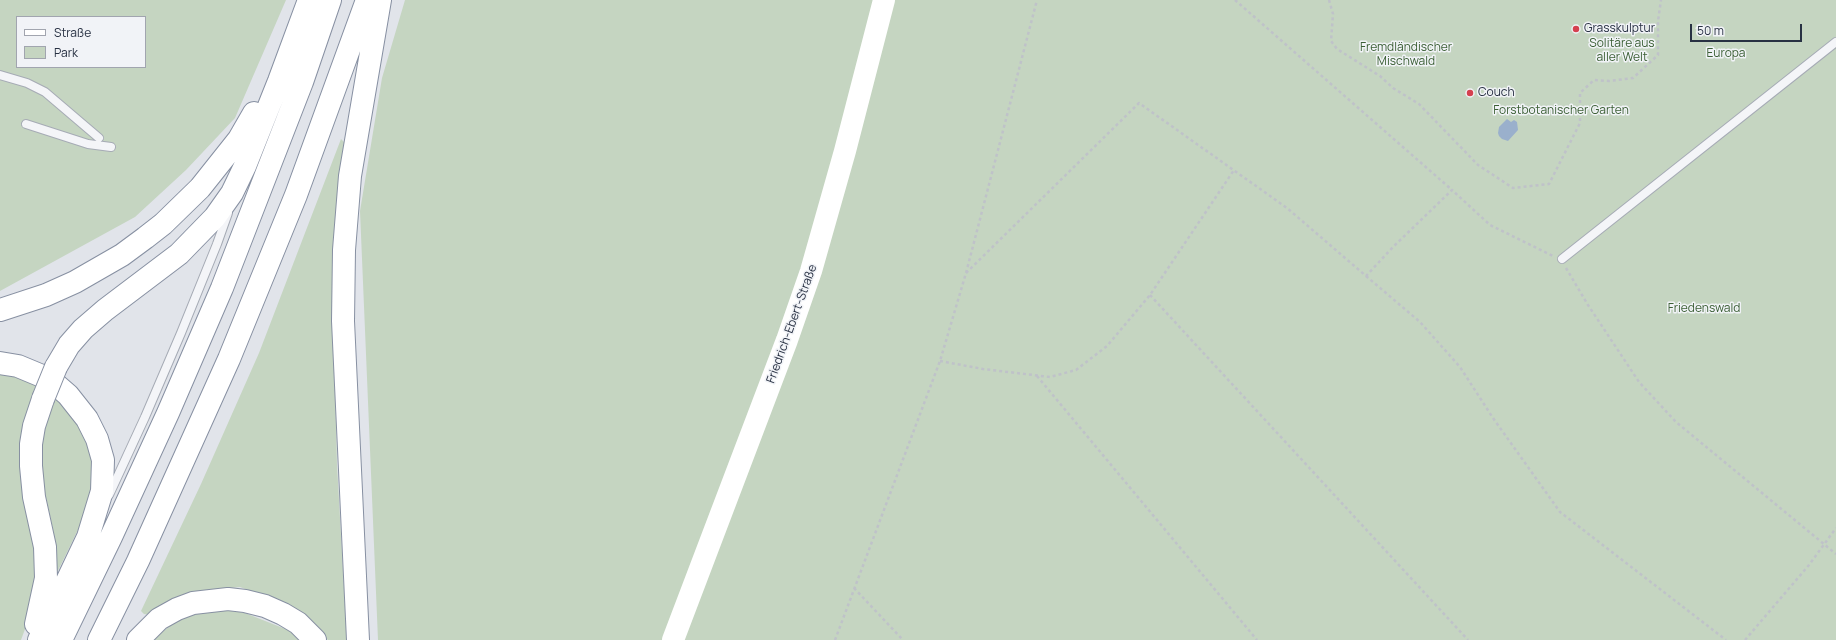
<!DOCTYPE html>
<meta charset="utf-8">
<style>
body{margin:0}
#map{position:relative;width:1836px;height:640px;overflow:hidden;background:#e1e4ea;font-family:Manrope,sans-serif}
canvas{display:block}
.legend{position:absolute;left:16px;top:16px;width:130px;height:52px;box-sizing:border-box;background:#f1f3f7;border:1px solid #a1a5af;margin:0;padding:5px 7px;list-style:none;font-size:12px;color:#283143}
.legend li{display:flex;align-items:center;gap:8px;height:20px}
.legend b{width:20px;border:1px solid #a1a5af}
.scale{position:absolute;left:1690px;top:24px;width:112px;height:18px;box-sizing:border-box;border:2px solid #283143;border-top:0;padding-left:5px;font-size:12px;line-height:14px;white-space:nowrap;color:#283143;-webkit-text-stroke:3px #f1f3f7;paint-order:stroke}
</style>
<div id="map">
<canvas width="1836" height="640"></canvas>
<ul class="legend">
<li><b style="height:5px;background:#fff"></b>Straße</li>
<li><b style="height:11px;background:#c5d5c1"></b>Park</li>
</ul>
<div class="scale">50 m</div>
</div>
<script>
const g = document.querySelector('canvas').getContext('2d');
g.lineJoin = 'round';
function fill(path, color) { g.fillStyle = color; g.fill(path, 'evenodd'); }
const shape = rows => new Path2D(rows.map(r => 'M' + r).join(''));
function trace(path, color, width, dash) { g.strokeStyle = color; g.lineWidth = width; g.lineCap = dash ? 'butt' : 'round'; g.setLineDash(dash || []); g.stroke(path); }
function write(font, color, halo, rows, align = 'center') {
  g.font = font + ' Manrope,sans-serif'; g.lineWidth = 3; g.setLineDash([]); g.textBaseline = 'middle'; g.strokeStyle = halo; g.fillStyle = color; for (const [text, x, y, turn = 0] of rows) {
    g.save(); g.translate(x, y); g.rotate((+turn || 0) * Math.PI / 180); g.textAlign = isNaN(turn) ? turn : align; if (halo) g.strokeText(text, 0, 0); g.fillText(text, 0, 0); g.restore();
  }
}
fill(shape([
 [0,0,286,0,235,118,186,170,135,217,0,291],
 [17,17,145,17,145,67,17,67],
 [405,0,1836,0,1836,640,378,640,360,211,382,78],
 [341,139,345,143,333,308,337,465,347,640,328,640,291,606,240,587,192,592,151,615,144,614,141,611,201,484,259,353],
 [0,373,17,376,39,385,36,582,28,621,21,640,0,640],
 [53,395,74,416,91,448,95,476,91,503,55,577,53,529,42,480,41,450,45,423],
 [212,608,245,613,293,632,301,640,151,640,177,621]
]), '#c5d5c1');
fill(shape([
 [1507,119,1511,122,1514,120,1517,122,1518,130,1508,141,1502,139,1499,136,1498,133,1499,127]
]), '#9ab0cc');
const lane = shape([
 [0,75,27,83,45,92,99,138],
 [26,124,88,144,111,147],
 [1562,259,1836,42],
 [109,495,145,417,181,333,217,244,228,213]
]);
const highway = shape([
 [0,310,46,295,75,282,122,255,145,238,163,224,200,188,239,139,254,113],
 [0,363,18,366,42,376,53,382,68,395,87,419,97,439,103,460,102,491,88,537,39,640],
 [56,367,69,345,83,329,105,310,179,254,215,217,232,193,245,166,279,81,309,0],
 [36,624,46,578,45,547,34,497,31,466,31,444,34,426,43,399],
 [61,640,111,537,168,413,222,288,302,82,330,0],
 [99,640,138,561,229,359,296,195,367,0],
 [138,640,159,619,177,609,193,603,228,599,245,601,265,606,283,614,298,623,315,640],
 [358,640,343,321,344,250,350,176,380,0]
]);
trace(lane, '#a6abb5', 10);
trace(highway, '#8790a2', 24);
trace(shape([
 [1235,0,1452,190],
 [1329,0,1333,14,1331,41,1337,49,1380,76,1393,88,1419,104,1478,165,1513,188,1549,184,1580,123,1580,93,1594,80,1609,81,1633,78,1658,55,1658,21,1661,0],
 [1566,268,1588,305,1639,382,1676,422,1836,554],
 [966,273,1139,103,1287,208,1366,276,1393,247,1452,190,1490,225,1553,256],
 [1366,276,1420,322,1460,367,1493,418,1560,512,1726,640],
 [1150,295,1468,640],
 [940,361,983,369,1050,377,1076,370,1107,346,1150,295,1234,170],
 [1037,376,1257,640],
 [854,588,903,640],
 [835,640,940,361,966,273,1037,0],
 [1745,640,1809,565,1836,528]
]), '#bfc2c9', 2.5, [3, 3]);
trace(lane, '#f4f5f8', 8);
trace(shape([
 [673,640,787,340,811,271,845,151,884,0]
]), '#fff', 22);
trace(highway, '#fff', 22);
const highwayBridge = shape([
 [43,399,56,367]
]);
trace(highwayBridge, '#8790a2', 24, []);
trace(highwayBridge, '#fff', 22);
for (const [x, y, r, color] of [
 [1576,29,4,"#d5404f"],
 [1470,93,4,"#d5404f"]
]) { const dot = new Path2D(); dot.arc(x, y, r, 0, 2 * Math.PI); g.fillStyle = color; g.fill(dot); trace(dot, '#f1f3f7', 1.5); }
write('12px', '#283143', '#f1f3f7', [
 ["Grasskulptur",1584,29],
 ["Couch",1478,93]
], 'left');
write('12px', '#3b5f35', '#f1f3f7', [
 ["Solitäre aus",1622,44],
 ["aller Welt",1622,58],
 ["Fremdländischer",1406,48],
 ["Mischwald",1406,62],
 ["Europa",1726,54],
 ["Forstbotanischer Garten",1561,111],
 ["Friedenswald",1704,309]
]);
write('12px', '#283143', '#f1f3f7', [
 ["Friedrich-Ebert-Straße",792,324,-70]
]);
</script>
